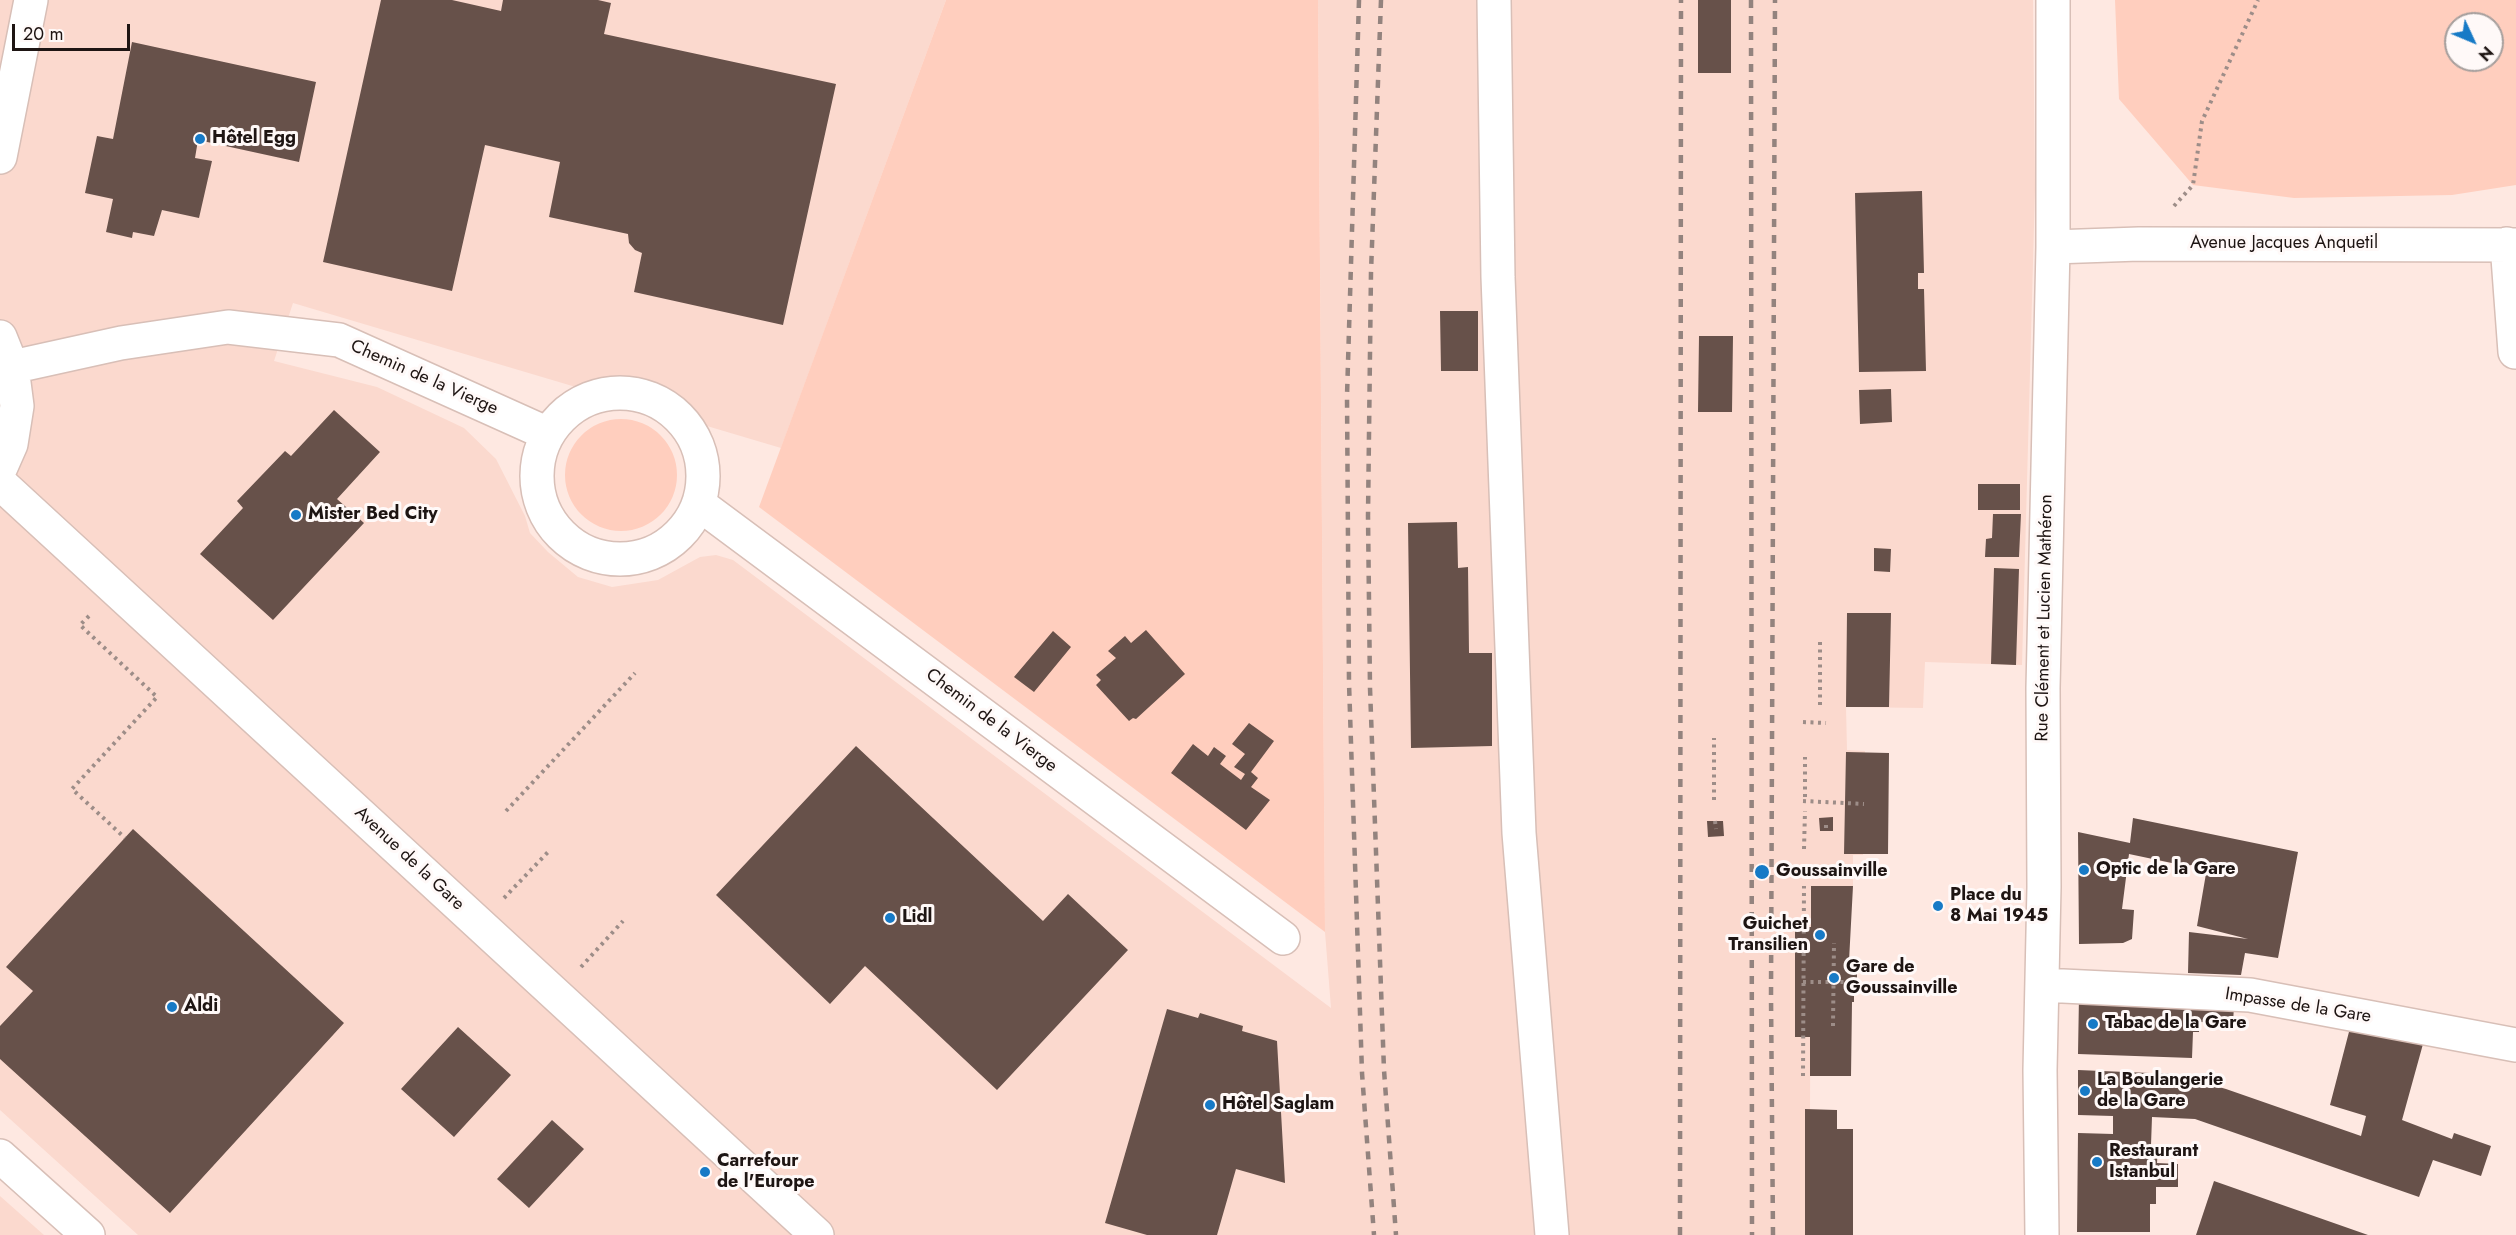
<!DOCTYPE html>
<meta charset="utf-8">
<style>
body{margin:0}
#map{position:relative;width:2516px;height:1235px;overflow:hidden;background:#fee8e1;font-family:Jost,sans-serif}
canvas{display:block}
.north{position:absolute;left:2444px;top:12px;width:60px;height:60px;box-sizing:border-box;background:#fff9f8;border:2px solid #a59e9c;border-radius:50%;rotate:134deg;font-size:16px;font-weight:700;line-height:24px;text-align:center;color:#1e1513}
.north::after{content:'';display:block;margin:auto;width:21px;height:27px;background:#177ac6;clip-path:polygon(50% 0,100% 100%,50% 72%,0 100%)}
.scale{position:absolute;left:12px;top:24px;width:118px;height:27px;box-sizing:border-box;border:3px solid #1e1513;border-top:0;padding-left:8px;font-size:18px;line-height:21px;white-space:nowrap;color:#1e1513;-webkit-text-stroke:4px #fff9f8;paint-order:stroke}
</style>
<div id="map">
<canvas width="2516" height="1235"></canvas>
<div class="north">N</div>
<div class="scale">20 m</div>
</div>
<script>
const g = document.querySelector('canvas').getContext('2d');
g.lineJoin = 'round';
function fill(path, color) { g.fillStyle = color; g.fill(path, 'evenodd'); }
const shape = rows => new Path2D(rows.map(r => 'M' + r).join(''));
function trace(path, color, width, dash) { g.strokeStyle = color; g.lineWidth = width; g.lineCap = dash ? 'butt' : 'round'; g.setLineDash(dash || []); g.stroke(path); }
function write(font, color, halo, rows, align = 'center') {
  g.font = font + ' Jost,sans-serif'; g.lineWidth = 6; g.setLineDash([]); g.textBaseline = 'middle'; g.strokeStyle = halo; g.fillStyle = color; for (const [text, x, y, turn = 0] of rows) {
    g.save(); g.translate(x, y); g.rotate((+turn || 0) * Math.PI / 180); g.textAlign = isNaN(turn) ? turn : align; if (halo) g.strokeText(text, 0, 0); g.fillText(text, 0, 0); g.restore();
  }
}
fill(shape([
 [0,0,946,0,781,448,293,303,274,361,377,387,464,428,496,459,525,516,530,533,548,552,578,577,612,587,658,580,700,557,716,555,733,560,1331,1008,1325,932,1318,0,2033,0,2035,189,2022,665,1925,662,1923,708,1846,707,1847,750,1865,751,1863,851,1863,855,1853,855,1853,886,1811,886,1810,1110,1805,1110,1805,1235,138,1235,0,1110],
 [0,1196,44,1235,0,1235]
]), '#fbd9ce');
fill(shape([
 [946,0,1318,0,1325,932,759,507],
 [2115,0,2516,0,2516,185,2452,195,2294,198,2193,185,2119,99],
 [2456,24,2492,24,2492,60,2456,60],
 '565 475a56 56 0 1 1 112 0a56 56 0 1 1-112 0Z'
]), '#ffcebe');
fill(shape([
 [381,0,452,0,501,11,503,0,598,0,611,3,604,34,836,84,783,325,634,292,642,253,635,250,629,243,628,234,549,217,560,162,485,145,452,291,323,262],
 [1698,0,1731,0,1731,73,1698,73],
 [132,42,316,82,299,162,198,140,195,158,212,161,199,218,162,210,154,236,133,232,132,238,106,232,113,199,85,193,97,136,113,139],
 [1922,191,1924,273,1918,273,1918,289,1924,289,1926,371,1859,372,1855,193],
 [1440,311,1478,311,1478,371,1441,371],
 [1699,336,1733,336,1732,412,1698,412],
 [1891,389,1892,422,1860,424,1859,390],
 [334,410,380,452,337,499,364,523,273,620,200,554,243,508,237,501,285,451,291,456],
 [1978,484,2020,484,2020,510,1978,510],
 [1993,514,2021,514,2019,557,1985,557,1986,539,1992,538],
 [1457,522,1458,568,1468,567,1469,653,1492,653,1492,746,1411,748,1408,523],
 [1874,548,1891,549,1890,572,1874,571],
 [1994,568,2019,569,2016,665,1991,664],
 [1847,613,1891,613,1889,707,1846,707],
 [1146,630,1185,674,1136,719,1133,718,1129,721,1096,685,1101,680,1096,675,1116,658,1108,651,1125,636,1131,643],
 [1053,631,1071,647,1034,692,1014,677],
 [1249,723,1274,741,1251,772,1258,778,1251,787,1270,800,1246,830,1171,773,1193,744,1208,756,1214,747,1226,756,1220,764,1241,780,1245,774,1234,767,1245,754,1232,744],
 [856,746,1043,921,1068,894,1128,950,997,1090,865,966,830,1004,716,895],
 [1846,752,1889,753,1888,854,1844,854],
 [1833,817,1833,831,1820,831,1819,818],
 [2133,818,2298,852,2278,958,2245,953,2241,975,2188,973,2189,932,2248,939,2197,926,2208,862,2186,866,2129,854,2122,909,2134,910,2132,939,2123,943,2079,944,2078,832,2130,843],
 [1707,821,1723,821,1724,836,1708,837],
 [133,829,344,1023,170,1213,0,1059,0,1026,33,991,6,967],
 [1811,886,1853,886,1849,961,1855,961,1854,969,1857,969,1857,994,1854,994,1854,1002,1852,1002,1851,1076,1810,1076,1810,1037,1795,1037,1795,927,1811,927],
 [2079,996,2234,1006,2233,1023,2199,1022,2199,1032,2193,1032,2192,1058,2078,1054],
 [1167,1009,1198,1018,1200,1013,1243,1026,1242,1031,1277,1041,1285,1183,1236,1169,1217,1235,1147,1235,1105,1223],
 [458,1027,511,1075,454,1137,401,1089],
 [2350,1028,2423,1044,2402,1120,2452,1139,2454,1133,2491,1146,2481,1176,2433,1160,2419,1197,2195,1119,2152,1117,2151,1145,2158,1145,2157,1163,2178,1164,2178,1187,2156,1187,2156,1204,2150,1204,2150,1232,2077,1232,2078,1133,2113,1134,2113,1116,2078,1115,2078,1070,2173,1074,2226,1089,2361,1136,2366,1116,2330,1105],
 [1805,1109,1837,1110,1837,1129,1853,1129,1853,1235,1805,1235],
 [552,1120,584,1149,529,1208,497,1179],
 [2214,1181,2368,1235,2196,1235]
]), '#67514a');
const minor = shape([
 [1494,0,1498,277,1519,833,1552,1235],
 [0,157,31,0],
 [2507,244,2515,352],
 [2053,247,2139,244,2516,245],
 [0,337,12,367,17,406,11,444,0,469],
 [12,367,121,343,228,327,339,340,548,434],
 '537 476a83 83 0 1 1 166 0a83 83 0 1 1-166 0Z',
 [0,483,817,1235],
 [699,504,1283,938],
 [2042,985,2250,995,2516,1045],
 [0,1156,88,1235],
 [2042,1235,2040,1070,2044,887,2043,688,2053,247,2053,0]
]);
trace(minor, '#d8bfb7', 36);
trace(shape([
 [2174,206,2193,185,2202,121,2258,0],
 [89,616,80,625,157,697,72,789,125,838],
 [1820,642,1820,707],
 [1803,722,1826,723],
 [1805,797,1805,757],
 [1714,800,1714,738],
 [1803,801,1864,804],
 [506,811,635,673],
 [1715,821,1716,829],
 [1826,825,1826,831],
 [1804,849,1805,811],
 [1809,875,1815,875],
 [504,898,549,851],
 [581,967,623,921],
 [1803,982,1857,982],
 [1833,1026,1834,943],
 [1803,1076,1804,886]
]), '#9d8d88', 4, [3, 4.5]);
trace(minor, '#fff', 33);
trace(shape([
 [1359,0,1347,396,1349,683,1362,1073,1374,1235],
 [1381,0,1371,272,1368,516,1370,688,1384,1070,1396,1235],
 [1751,0,1752,1235],
 [1680,1235,1681,0],
 [1773,1235,1771,996,1775,0]
]), '#93837e', 4.5, [8, 8]);
for (const [x, y, r, color] of [
 [200,139,6,"#177ac6"],
 [296,515,6,"#177ac6"],
 [2084,870,6,"#177ac6"],
 [1762,872,8,"#177ac6"],
 [1938,906,6,"#177ac6"],
 [890,918,6,"#177ac6"],
 [1820,935,6,"#177ac6"],
 [1834,978,6,"#177ac6"],
 [172,1007,6,"#177ac6"],
 [2093,1024,6,"#177ac6"],
 [2085,1091,6,"#177ac6"],
 [1210,1105,6,"#177ac6"],
 [2097,1162,6,"#177ac6"],
 [705,1172,6,"#177ac6"]
]) { const dot = new Path2D(); dot.arc(x, y, r, 0, 2 * Math.PI); g.fillStyle = color; g.fill(dot); trace(dot, '#fff9f8', 2); }
write('bold 18px', '#1e1513', '#fff9f8', [
 ["Hôtel Egg",212,139],
 ["Mister Bed City",308,515],
 ["Optic de la Gare",2096,870],
 ["Goussainville",1776,872],
 ["Place du",1950,896],
 ["8 Mai 1945",1950,917],
 ["Lidl",902,918],
 ["Guichet",1808,925,"right"],
 ["Transilien",1808,946,"right"],
 ["Gare de",1846,968],
 ["Goussainville",1846,989],
 ["Aldi",184,1007],
 ["Tabac de la Gare",2105,1024],
 ["La Boulangerie",2097,1081],
 ["de la Gare",2097,1102],
 ["Hôtel Saglam",1222,1105],
 ["Restaurant",2109,1152],
 ["Istanbul",2109,1173],
 ["Carrefour",717,1162],
 ["de l'Europe",717,1183]
], 'left');
write('18px', '#1e1513', '#fff9f8', [
 ["Avenue Jacques Anquetil",2284,244],
 ["Chemin de la Vierge",424,378,24],
 ["Rue Clément et Lucien Mathéron",2045,618,-89],
 ["Chemin de la Vierge",991,721,37],
 ["Avenue de la Gare",409,859,43],
 ["Impasse de la Gare",2298,1006,9]
]);
</script>
